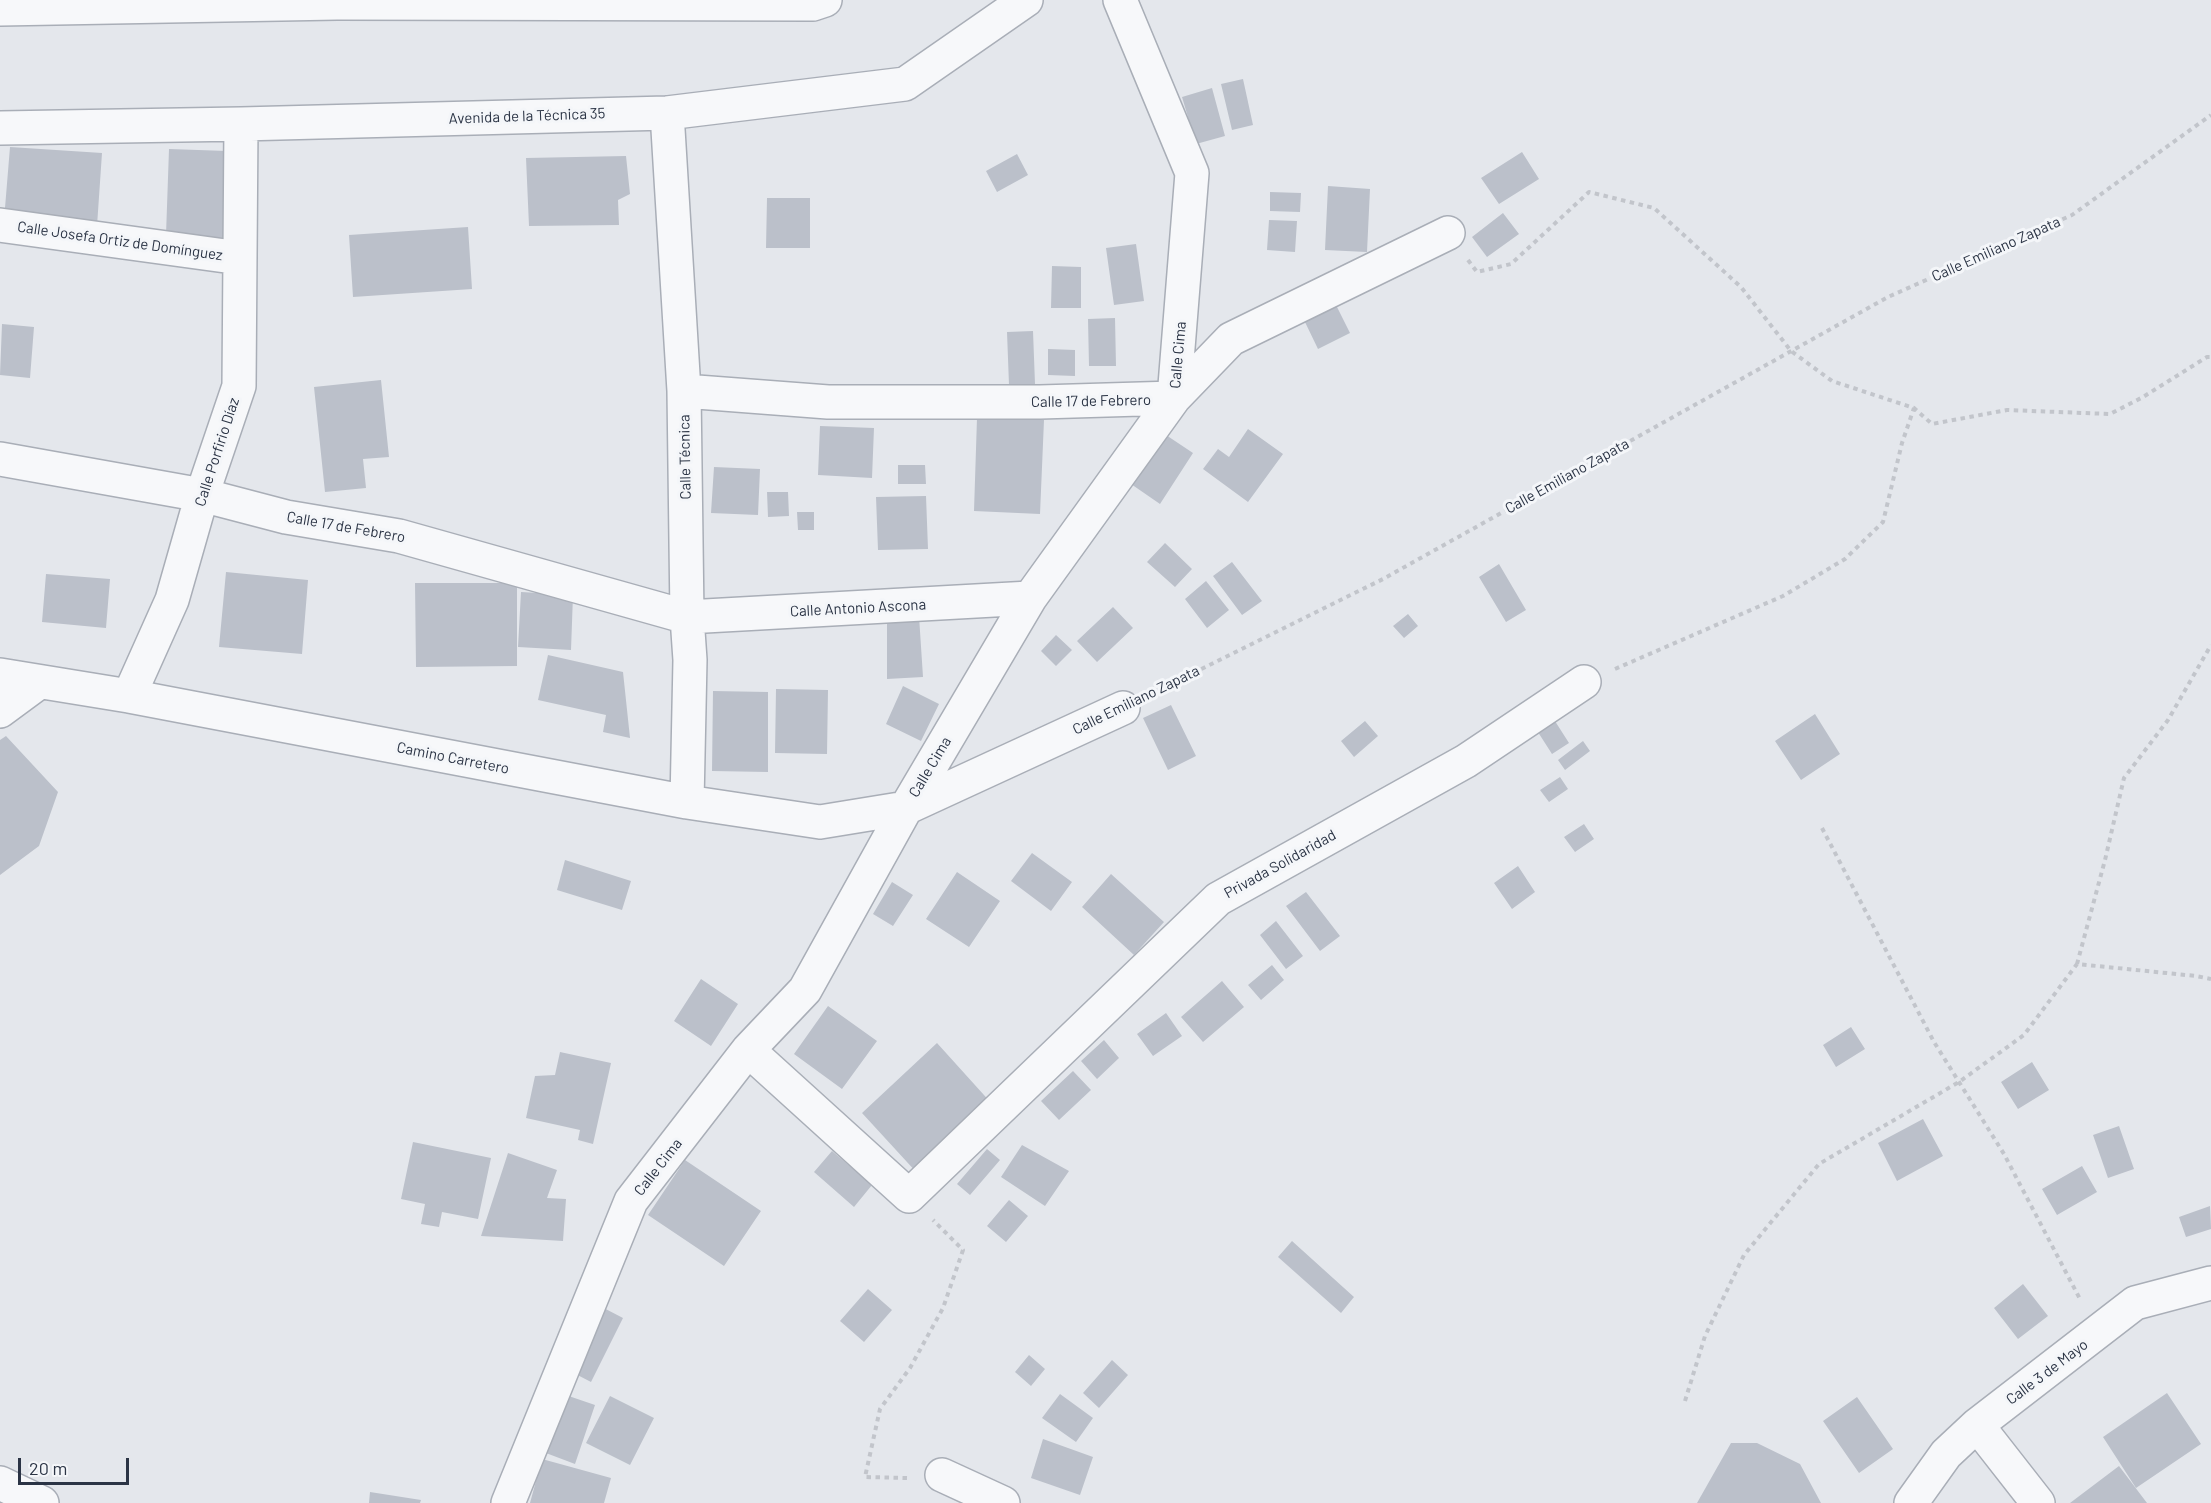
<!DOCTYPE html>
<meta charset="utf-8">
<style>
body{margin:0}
#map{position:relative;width:2211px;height:1503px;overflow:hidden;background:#e4e7ec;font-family:Barlow,sans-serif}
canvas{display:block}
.scale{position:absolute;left:18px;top:1458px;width:111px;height:27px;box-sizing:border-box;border:3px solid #2b3445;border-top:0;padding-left:8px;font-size:18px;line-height:21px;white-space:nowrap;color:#2b3445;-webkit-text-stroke:4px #f4f6f9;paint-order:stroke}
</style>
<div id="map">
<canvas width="2211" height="1503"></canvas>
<div class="scale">20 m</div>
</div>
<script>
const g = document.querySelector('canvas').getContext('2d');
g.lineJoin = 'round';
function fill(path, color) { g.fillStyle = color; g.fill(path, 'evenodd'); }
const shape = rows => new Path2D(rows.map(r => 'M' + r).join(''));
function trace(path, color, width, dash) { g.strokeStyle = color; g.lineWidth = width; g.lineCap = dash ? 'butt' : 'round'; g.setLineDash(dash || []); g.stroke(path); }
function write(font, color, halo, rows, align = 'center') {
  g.font = font + ' Barlow,sans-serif'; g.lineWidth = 6; g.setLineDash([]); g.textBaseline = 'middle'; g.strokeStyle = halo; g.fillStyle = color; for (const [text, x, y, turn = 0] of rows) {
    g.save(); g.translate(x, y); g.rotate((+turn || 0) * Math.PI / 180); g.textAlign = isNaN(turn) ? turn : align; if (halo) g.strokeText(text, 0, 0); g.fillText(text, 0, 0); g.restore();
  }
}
fill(shape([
 [1243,79,1253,125,1232,130,1221,84],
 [1212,88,1225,136,1196,144,1182,97],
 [10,147,102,153,97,226,4,220],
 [169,149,227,151,224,238,166,235],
 [1522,152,1539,179,1499,204,1481,178],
 [1017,154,1028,175,997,192,986,171],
 [626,156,630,194,618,200,619,225,529,226,526,158],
 [1328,186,1370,189,1367,252,1325,250],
 [1270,192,1301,193,1300,212,1270,211],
 [767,198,810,198,810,248,766,248],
 [1503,213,1519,234,1487,257,1472,237],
 [1269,220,1297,221,1295,252,1267,250],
 [468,227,472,289,353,297,349,235],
 [1136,244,1144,301,1114,305,1106,248],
 [1052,266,1081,267,1081,308,1051,308],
 [1336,305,1350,333,1318,349,1304,320],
 [1115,318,1116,366,1089,366,1088,319],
 [2,324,34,327,30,378,0,375],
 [1033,331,1035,384,1009,385,1007,332],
 [1048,349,1075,350,1075,376,1048,375],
 [381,380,389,457,363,459,366,488,325,492,314,387],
 [977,418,1044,420,1040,514,974,511],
 [820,426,874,428,872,478,818,475],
 [1248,429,1283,454,1248,502,1203,469,1218,449,1229,457],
 [1163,433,1193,453,1160,504,1131,484],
 [898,465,925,465,926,484,898,484],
 [714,467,760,469,758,515,711,513],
 [767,492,788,492,789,516,768,517],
 [926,496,928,549,878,550,876,497],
 [797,512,814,512,814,530,798,530],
 [1165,543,1192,569,1175,587,1147,562],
 [1232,562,1262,601,1242,615,1213,576],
 [1499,564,1526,610,1506,622,1479,577],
 [226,572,308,580,302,654,219,647],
 [46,574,110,579,106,628,42,622],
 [1206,581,1229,610,1207,628,1185,599],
 [415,583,517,583,517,666,416,667],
 [521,592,573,595,571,650,518,647],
 [1113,607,1133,628,1097,662,1077,641],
 [1408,614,1418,626,1404,638,1393,626],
 [919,616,923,677,887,679,887,620],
 [1056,635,1072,650,1056,666,1041,651],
 [548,655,623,672,630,738,603,732,606,715,538,700],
 [903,686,939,704,921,741,886,724],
 [776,689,828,690,827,754,775,753],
 [713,691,768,692,768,772,712,771],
 [1171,705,1196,756,1168,770,1143,718],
 [1815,714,1840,754,1801,780,1775,741],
 [1553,718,1569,743,1552,754,1536,729],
 [1365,721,1378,736,1354,757,1341,741],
 [6,736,58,792,39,846,0,875,0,740],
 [1583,741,1590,751,1565,770,1558,760],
 [1560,777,1568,789,1549,802,1540,790],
 [1584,824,1594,839,1575,852,1564,837],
 [1032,853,1072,882,1051,911,1011,881],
 [565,860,631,881,622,910,557,890],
 [1518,866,1535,892,1512,909,1494,883],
 [957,872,1000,901,969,947,926,919],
 [1111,874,1164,922,1134,955,1082,907],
 [892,882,913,895,893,926,873,914],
 [1306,892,1340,936,1320,951,1286,906],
 [1276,921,1303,956,1286,969,1260,935],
 [1272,965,1284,980,1261,1000,1248,985],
 [701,979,738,1004,711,1046,674,1021],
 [1222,981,1244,1007,1203,1042,1181,1017],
 [828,1006,877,1041,842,1089,794,1054],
 [1166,1013,1182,1036,1153,1056,1137,1034],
 [1851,1027,1865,1049,1836,1067,1823,1045],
 [1104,1040,1119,1058,1097,1079,1081,1061],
 [937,1043,993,1105,918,1174,862,1113],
 [560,1052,611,1063,593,1144,578,1140,580,1130,526,1118,535,1076,555,1075],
 [2032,1062,2049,1090,2018,1109,2001,1082],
 [1073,1071,1091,1090,1059,1120,1041,1101],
 [1923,1119,1943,1156,1897,1181,1878,1143],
 [2119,1126,2134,1169,2108,1178,2093,1135],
 [413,1142,491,1158,478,1219,442,1212,439,1227,421,1224,425,1204,401,1199],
 [1022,1145,1069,1171,1045,1206,1001,1177],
 [987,1149,1000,1160,970,1195,957,1184],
 [832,1151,872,1185,854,1207,814,1172],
 [508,1153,557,1170,547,1198,566,1199,563,1241,481,1236],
 [685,1160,761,1211,724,1266,648,1215],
 [2082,1166,2097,1192,2057,1215,2042,1189],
 [1009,1200,1028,1216,1006,1242,987,1226],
 [2210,1206,2211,1229,2186,1237,2179,1217],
 [1292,1241,1354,1297,1341,1313,1278,1257],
 [2023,1284,2048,1316,2018,1339,1994,1308],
 [868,1289,892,1310,864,1342,840,1321],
 [596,1304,623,1318,591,1382,564,1368],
 [1029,1355,1045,1369,1031,1386,1015,1372],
 [1112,1360,1128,1375,1099,1408,1083,1393],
 [557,1392,595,1405,575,1464,538,1450],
 [2167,1393,2201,1444,2136,1488,2103,1437],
 [1060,1394,1093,1418,1076,1442,1042,1418],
 [610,1396,654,1418,630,1465,586,1443],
 [1857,1397,1893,1449,1859,1473,1823,1421],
 [1043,1439,1093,1457,1080,1495,1031,1478],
 [1731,1443,1757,1443,1800,1464,1821,1503,1697,1503],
 [542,1459,611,1478,604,1503,530,1503],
 [2119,1466,2147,1503,2070,1503],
 [370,1492,421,1500,420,1503,369,1503]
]), '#bbc0ca');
const minor = shape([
 [667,113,684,391,687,617,690,660,687,802],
 [0,128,241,124,667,113,905,84,1026,0],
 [0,225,240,258],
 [684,391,828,402,1040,402,1174,398,1231,339,1448,233],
 [0,459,202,495,286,517,399,536,687,617,1030,598],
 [0,675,129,696,687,802,820,822,906,808,1123,708],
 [129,696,172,600,202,495,239,386,241,124],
 [0,711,38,683],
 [748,1050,909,1196,1218,899,1466,761,1584,682],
 [1977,1425,2038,1503],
 [942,1475,1003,1503],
 [0,1483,42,1503],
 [508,1503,631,1201,748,1050,805,990,906,808,1030,598,1174,398,1192,173,1120,0],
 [1911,1503,1946,1454,1977,1425,2135,1303,2211,1283]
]);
const tertiary = shape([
 [0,9,337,3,813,4,825,0]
]);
trace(minor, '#a9aeb7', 36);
trace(tertiary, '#a9aeb7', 36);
trace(shape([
 [1468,260,1477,272,1511,264,1589,192,1654,208,1741,287,1791,351,1832,381,1914,408,1932,424,2007,410,2110,414,2143,397,2207,357,2211,357],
 [1615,669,1783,596,1845,559,1883,522,1902,443,1914,408],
 [1153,693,1383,579,1888,297,2072,215,2211,115],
 [1822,828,1934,1042,2004,1154,2081,1301],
 [2077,964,2105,860,2124,778,2168,720,2211,645],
 [1685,1401,1705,1336,1744,1255,1819,1164,1959,1082,2024,1035,2077,964,2196,976,2211,979],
 [907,1478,865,1477,880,1409,910,1368,943,1308,963,1250,933,1220]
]), '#c2c5cb', 4, [4.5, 4.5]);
trace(minor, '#f7f8fa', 33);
trace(tertiary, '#f7f8fa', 33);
write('15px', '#2b3445', '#f4f6f9', [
 ["Avenida de la Técnica 35",527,116,-2],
 ["Calle Josefa Ortiz de Domínguez",120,241,8],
 ["Calle Emiliano Zapata",1996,249,-24],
 ["Calle Cima",1178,355,-85],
 ["Calle 17 de Febrero",1091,401,-1],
 ["Calle Porfirio Díaz",217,452,-72],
 ["Calle Técnica",685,457,-91],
 ["Calle Emiliano Zapata",1567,476,-29],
 ["Calle 17 de Febrero",346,527,10],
 ["Calle Antonio Ascona",858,608,-3],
 ["Calle Emiliano Zapata",1136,700,-26],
 ["Camino Carretero",453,758,11],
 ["Calle Cima",930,767,-59],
 ["Privada Solidaridad",1280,864,-29],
 ["Calle Cima",658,1167,-52],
 ["Calle 3 de Mayo",2047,1372,-37]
]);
</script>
